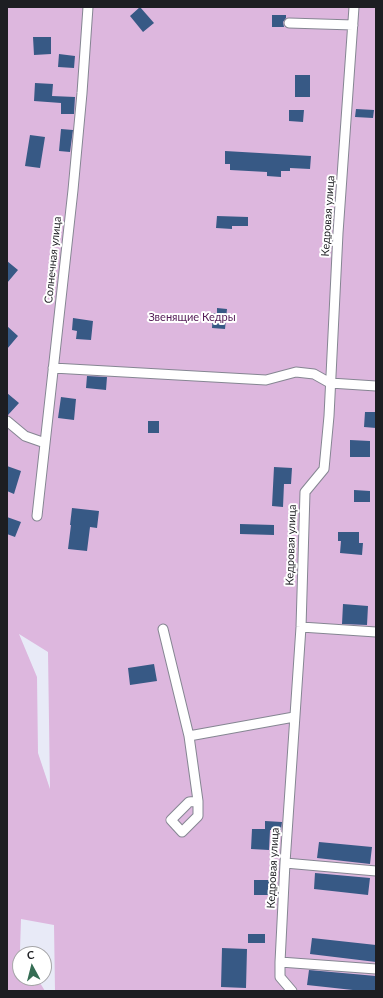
<!DOCTYPE html>
<meta charset="utf-8">
<style>
body{margin:0}
#map{position:relative;width:383px;height:998px;overflow:hidden;background:#e8eaf7;font-family:Lato,sans-serif}
canvas{display:block}
.frame{position:absolute;inset:0;border:8px solid #1d1e22;pointer-events:none}
.north{position:absolute;left:12px;top:946px;width:40px;height:40px;box-sizing:border-box;background:#fff;border:1px solid #a5a5a7;border-radius:50%;rotate:353deg;font-size:11px;font-weight:700;line-height:16px;text-align:center;color:#1d1e22}
.north::after{content:'';display:block;margin:auto;width:14px;height:18px;background:#356d54;clip-path:polygon(50% 0,100% 100%,50% 72%,0 100%)}
</style>
<div id="map">
<canvas width="383" height="998"></canvas>
<div class="frame"></div>
<div class="north">С</div>
</div>
<script>
const g = document.querySelector('canvas').getContext('2d');
g.lineJoin = 'round';
function fill(path, color) { g.fillStyle = color; g.fill(path, 'evenodd'); }
const shape = rows => new Path2D(rows.map(r => 'M' + r).join(''));
function trace(path, color, width, dash) { g.strokeStyle = color; g.lineWidth = width; g.lineCap = dash ? 'butt' : 'round'; g.setLineDash(dash || []); g.stroke(path); }
function write(font, color, halo, rows, align = 'center') {
  g.font = font + ' Lato,sans-serif'; g.lineWidth = 4; g.setLineDash([]); g.textBaseline = 'middle'; g.strokeStyle = halo; g.fillStyle = color; for (const [text, x, y, turn = 0] of rows) {
    g.save(); g.translate(x, y); g.rotate((+turn || 0) * Math.PI / 180); g.textAlign = isNaN(turn) ? turn : align; if (halo) g.strokeText(text, 0, 0); g.fillText(text, 0, 0); g.restore();
  }
}
fill(shape([
 [7,7,376,7,376,991,55,991,54,925,21,919,20,950,23,954,20,954,20,978,37,978,45,991,7,991],
 [19,634,48,652,50,789,38,753,37,677]
]), '#ddb7de');
fill(shape([
 [140,7,154,23,143,32,130,16],
 [272,15,286,15,286,18,283,22,284,27,272,27],
 [33,37,51,37,51,54,34,55],
 [59,54,75,56,74,68,58,67],
 [295,75,310,75,310,97,295,97],
 [35,83,53,84,52,96,75,97,74,114,61,114,61,103,34,101],
 [356,109,374,110,373,118,355,117],
 [289,110,304,110,303,122,289,121],
 [61,129,73,130,70,152,59,151],
 [30,135,45,137,40,168,25,166],
 [225,151,311,156,310,169,290,168,290,171,281,171,281,177,267,176,267,172,230,170,230,164,225,164],
 [217,216,248,217,248,226,232,226,232,229,216,228],
 [7,261,18,270,7,283],
 [217,308,227,309,225,329,212,328,213,313,217,314],
 [73,318,93,321,91,340,76,339,77,331,72,330],
 [7,326,18,336,7,349],
 [87,376,107,377,106,390,86,388],
 [7,393,19,403,8,415,7,415],
 [61,397,76,399,74,420,58,418],
 [365,412,376,412,376,428,364,427],
 [148,421,159,421,159,433,148,433],
 [350,440,370,441,370,457,350,457],
 [7,466,21,471,14,494,7,491],
 [274,467,292,468,291,484,284,484,283,507,272,506],
 [354,490,370,491,370,502,354,502],
 [72,508,99,511,97,528,90,527,87,551,68,549,71,525,70,525],
 [7,517,21,522,15,537,7,534],
 [240,524,274,525,274,535,240,534],
 [338,532,359,532,359,543,363,543,362,555,340,553,341,541,338,541],
 [343,604,368,606,367,625,342,624],
 [154,664,157,681,130,685,128,668],
 [265,821,282,822,281,830,270,830,269,850,251,849,252,829,265,829],
 [319,842,372,847,370,864,317,858],
 [315,873,370,878,368,895,314,889],
 [254,880,269,880,269,895,254,895],
 [248,934,265,934,265,943,248,943],
 [312,938,376,945,376,962,310,954],
 [222,948,247,949,246,988,221,987],
 [309,970,376,976,376,991,362,991,307,985]
]), '#375985');
const minor = shape([
 [289,23,353,25],
 [53,368,266,380,296,372,314,374,330,383,376,386],
 [7,421,25,436,45,443],
 [37,516,73,190,82,93,88,7],
 [301,627,376,632],
 [163,629,189,736,294,717],
 [189,736,198,801,198,816,182,832,171,820,189,802,198,801],
 [285,863,376,871],
 [280,962,376,969],
 [292,991,280,977,280,962,285,863,301,627,305,492,324,469,329,416,338,233,354,7]
]);
trace(minor, '#858692', 11);
trace(minor, '#fff', 9);
write('11px', '#1d1e22', '#fff', [
 ["Кедровая улица",328,216,-86],
 ["Солнечная улица",53,260,-84],
 ["Кедровая улица",291,545,-88],
 ["Кедровая улица",273,868,-87]
]);
write('11px', '#562059', '#fff', [
 ["Звенящие Кедры",192,317]
]);
</script>
